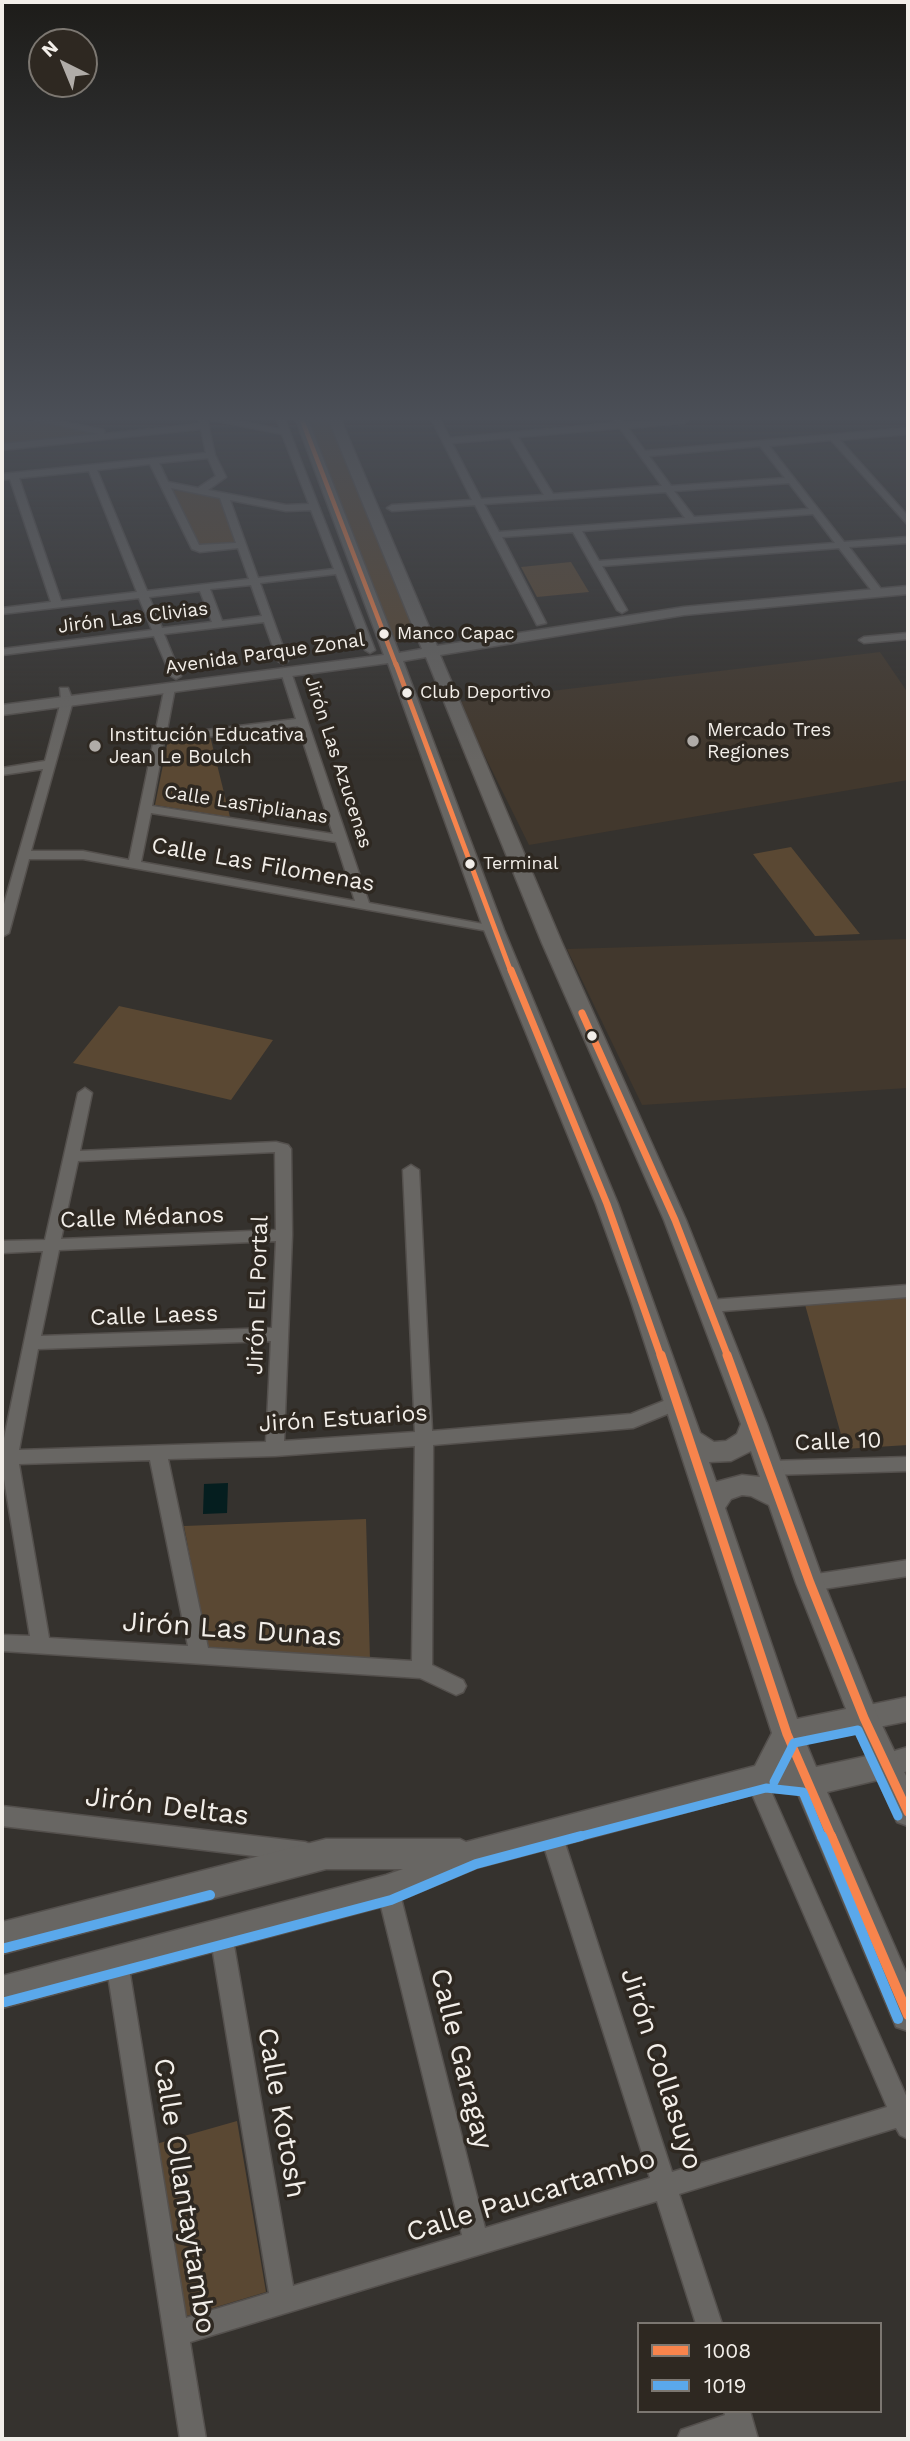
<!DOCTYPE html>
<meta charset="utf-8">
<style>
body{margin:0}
#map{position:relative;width:910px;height:2441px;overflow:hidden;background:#35322e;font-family:"Work Sans",sans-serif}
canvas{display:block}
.frame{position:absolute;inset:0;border:4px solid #f2eee9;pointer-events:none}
.legend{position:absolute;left:637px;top:2322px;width:245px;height:91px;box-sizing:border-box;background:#2e2821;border:2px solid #7c7771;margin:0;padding:9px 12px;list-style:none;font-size:21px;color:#f2eee9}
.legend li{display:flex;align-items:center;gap:14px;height:35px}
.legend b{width:35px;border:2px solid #7c7771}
.north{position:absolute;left:28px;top:28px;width:70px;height:70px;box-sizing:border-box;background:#2e2821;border:2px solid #7c7771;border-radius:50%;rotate:317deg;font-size:19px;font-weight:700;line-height:28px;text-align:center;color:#f2eee9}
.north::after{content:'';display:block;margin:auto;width:24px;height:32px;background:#b0aca8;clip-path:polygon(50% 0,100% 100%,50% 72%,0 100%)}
</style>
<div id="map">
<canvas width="910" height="2441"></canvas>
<div class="frame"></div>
<ul class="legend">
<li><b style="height:9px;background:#f8844c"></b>1008</li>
<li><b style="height:9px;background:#5aa8eb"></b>1019</li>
</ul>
<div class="north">N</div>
</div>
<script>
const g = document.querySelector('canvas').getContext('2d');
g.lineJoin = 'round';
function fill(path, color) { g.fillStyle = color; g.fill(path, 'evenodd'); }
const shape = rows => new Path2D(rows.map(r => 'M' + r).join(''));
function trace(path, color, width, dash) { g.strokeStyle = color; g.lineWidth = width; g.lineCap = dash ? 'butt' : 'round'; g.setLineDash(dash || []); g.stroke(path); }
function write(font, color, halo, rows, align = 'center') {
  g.font = font + ' "Work Sans",sans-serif'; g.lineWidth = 7; g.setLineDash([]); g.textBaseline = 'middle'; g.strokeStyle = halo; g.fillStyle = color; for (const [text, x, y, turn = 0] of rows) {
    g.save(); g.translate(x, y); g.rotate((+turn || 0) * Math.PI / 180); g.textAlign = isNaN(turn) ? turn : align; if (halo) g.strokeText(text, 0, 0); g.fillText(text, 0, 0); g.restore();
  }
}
fill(shape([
 [880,652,908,693,908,780,529,845,458,702],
 [908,939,908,1088,642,1105,567,949]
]), '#42382d');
fill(shape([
 [2,420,26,420,100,434,2,445],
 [307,420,331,420,423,639,394,643],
 [173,490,220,497,235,543,200,546],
 [571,562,589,592,537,597,521,567],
 [210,736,230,817,155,805,168,740],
 [791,847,860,934,815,936,753,854],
 [119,1006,273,1040,231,1100,73,1063],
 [908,1296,908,1445,845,1449,804,1301],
 [366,1519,370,1660,207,1647,184,1526],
 [237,2121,266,2292,180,2318,156,2144]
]), '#5a4833');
fill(shape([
 [228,1483,227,1513,203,1514,204,1484]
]), '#051e1f');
const minor = shape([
 [34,420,51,420,101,429,104,430,104,434,200,424,199,420,207,420,215,455,226,477,208,490,286,505,309,504,282,434,212,420,230,420,280,429,277,420,285,420,375,650,370,653,365,650,336,574,260,583,288,661,283,664,278,661,264,622,164,634,181,676,176,679,171,676,154,636,2,655,2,649,152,630,139,598,2,614,2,608,51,602,10,479,2,480,2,474,206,453,201,429,2,450,2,444,99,434,34,420],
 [208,458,216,476,198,488,168,482,159,463,208,458],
 [150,464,192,549,200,552,238,548,249,579,147,591,97,470,150,464],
 [89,471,137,592,61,601,19,478,89,471],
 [171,488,220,498,236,543,199,545,171,488],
 [230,500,286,511,311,510,334,569,258,578,230,500],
 [251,585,262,616,222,621,210,589,251,585],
 [200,591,212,622,162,628,149,597,200,591],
 [432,420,440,420,450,438,616,423,614,420,622,420,624,423,688,420,684,423,628,428,645,451,908,428,908,434,840,440,908,516,908,525,831,440,769,446,844,542,908,537,908,543,849,547,884,593,879,596,875,595,839,548,602,566,627,610,622,613,617,610,573,532,502,537,546,623,537,625,475,505,392,511,387,508,392,505,472,500,432,420],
 [620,428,662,486,553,494,518,437,620,428],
 [510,438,544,495,481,499,452,443,510,438],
 [760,446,785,478,671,486,649,456,760,446],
 [789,483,809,509,694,517,674,491,789,483],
 [666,492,685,518,499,532,484,504,666,492],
 [813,514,835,543,599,561,582,531,813,514],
 [908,633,908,639,864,643,859,640,864,637,908,633],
 [286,669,291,672,369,903,494,926,499,927,499,933,83,859,29,859,9,933,2,937,2,911,43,769,2,775,2,768,45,761,61,701,60,688,68,688,73,701,31,851,83,851,129,860,165,686,175,688,166,735,296,719,281,672,286,669],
 [298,726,333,834,152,806,164,742,298,726],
 [151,813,336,842,355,901,141,862,151,813],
 [85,1088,92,1093,80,1151,276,1142,288,1145,291,1149,292,1235,284,1441,415,1432,403,1170,411,1165,419,1170,432,1431,631,1414,676,1396,682,1398,685,1403,682,1408,633,1428,433,1445,432,1665,463,1680,466,1686,463,1692,456,1695,420,1678,2,1651,2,1635,30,1636,2,1467,2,1448,43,1251,2,1253,2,1241,45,1240,78,1093,85,1088],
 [275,1152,276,1230,61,1239,78,1161,275,1152],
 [276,1241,272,1328,41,1336,59,1250,276,1241],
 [271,1341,266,1442,19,1450,38,1349,271,1341],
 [415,1446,412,1661,208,1648,168,1459,275,1456,415,1446],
 [150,1460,188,1646,49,1638,19,1464,150,1460],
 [908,1285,908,1297,710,1312,704,1310,702,1306,704,1302,710,1300,908,1285],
 [908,1457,908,1471,770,1475,764,1473,761,1468,764,1463,770,1461,908,1457],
 [908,1560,908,1576,810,1591,803,1589,801,1583,803,1577,810,1575,908,1560],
 [756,1771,763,1773,908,2100,908,2139,900,2135,896,2128,679,2194,722,2324,696,2324,657,2201,190,2342,206,2439,180,2439,106,1962,109,1954,117,1951,125,1954,128,1962,186,2318,269,2293,210,1934,213,1926,221,1923,229,1926,232,1934,293,2286,462,2235,377,1890,380,1883,388,1880,396,1883,399,1890,485,2228,650,2178,540,1834,543,1827,551,1824,559,1827,562,1834,672,2172,887,2107,746,1780,749,1773,756,1771],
 [2,1806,305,1842,313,1845,316,1852,313,1859,305,1862,2,1826,2,1806],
 [724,2411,750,2411,758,2439,677,2439,681,2430,725,2415,724,2411]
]);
const tertiary = shape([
 [908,1697,908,1721,864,1730,854,1726,851,1718,854,1710,864,1706,908,1697],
 [908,1747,908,1771,887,1777,877,1774,873,1765,877,1756,908,1747]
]);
const secondary = shape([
 [296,420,308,420,399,653,422,649,329,420,341,420,437,646,684,607,908,586,908,594,684,615,440,655,562,943,686,1220,767,1424,824,1583,878,1717,908,1780,908,1826,897,1822,878,1780,827,1792,908,1977,908,2031,896,2027,798,1794,765,1791,476,1868,388,1905,2,2008,2,1976,386,1875,403,1869,326,1869,2,1954,2,1922,326,1839,460,1839,466,1842,755,1766,772,1733,630,1298,596,1204,484,930,388,663,2,715,2,705,384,655,296,420],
 [426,657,542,943,664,1220,741,1424,737,1434,726,1441,714,1442,700,1433,618,1204,504,930,403,661,426,657],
 [751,1451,760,1477,742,1475,716,1482,709,1462,731,1461,751,1451],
 [742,1495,751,1496,769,1505,796,1583,846,1709,797,1719,725,1508,731,1499,742,1495],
 [856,1733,867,1756,816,1767,806,1743,856,1733]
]);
trace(minor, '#54504d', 3);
trace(tertiary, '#54504d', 3);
trace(secondary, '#54504d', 3);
fill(minor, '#686663');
fill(tertiary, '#686663');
fill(secondary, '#686663');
trace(shape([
 [302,420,396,665]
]), '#f8844c', 4.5);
trace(shape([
 [396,664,511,972]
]), '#f8844c', 5);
trace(shape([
 [511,970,607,1204,661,1357],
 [582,1013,675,1220,728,1357]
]), '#f8844c', 7);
trace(shape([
 [661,1355,787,1734,832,1838],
 [727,1355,810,1583,864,1718,908,1812]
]), '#f8844c', 9);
trace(shape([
 [831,1836,908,2015]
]), '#f8844c', 10);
trace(shape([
 [774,1782,794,1743,858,1730,898,1816],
 [574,1838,766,1788,803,1792,822,1838]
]), '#5aa8eb', 9);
trace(shape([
 [822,1836,898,2019],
 [5,1948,210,1895],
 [5,2002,391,1900,476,1864,581,1836]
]), '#5aa8eb', 10);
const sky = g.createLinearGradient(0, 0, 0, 762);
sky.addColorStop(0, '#1d1c19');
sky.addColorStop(0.55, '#4b4f57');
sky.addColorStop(1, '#4b4f5700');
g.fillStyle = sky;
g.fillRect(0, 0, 910, 762);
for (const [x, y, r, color] of [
 [384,634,6,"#f2eee9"],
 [407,693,6,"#f2eee9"],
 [693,741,7,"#b0aca8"],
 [95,746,7,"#b0aca8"],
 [470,864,6,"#f2eee9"],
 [592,1036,6,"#f2eee9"]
]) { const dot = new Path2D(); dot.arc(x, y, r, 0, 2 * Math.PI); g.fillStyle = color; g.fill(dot); trace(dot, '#2e2821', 2.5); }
write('18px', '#f2eee9', '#2e2821', [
 ["Manco Capac",397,634],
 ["Club Deportivo",420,693],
 ["Terminal",483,864]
], 'left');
write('19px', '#f2eee9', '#2e2821', [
 ["Jirón Las Clivias",133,618,-7],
 ["Avenida Parque Zonal",265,654,-8],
 ["Jirón Las Azucenas",338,762,72],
 ["Calle LasTiplianas",246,805,9]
]);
write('19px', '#f2eee9', '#2e2821', [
 ["Mercado Tres",707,730],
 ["Regiones",707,752],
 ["Institución Educativa",109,735],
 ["Jean Le Boulch",109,757]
], 'left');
write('23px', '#f2eee9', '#2e2821', [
 ["Calle Las Filomenas",263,865,10],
 ["Calle Médanos",142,1218,-2],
 ["Jirón El Portal",258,1295,-88],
 ["Calle Laess",154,1316,-2],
 ["Jirón Estuarios",343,1419,-4],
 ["Calle 10",838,1442,-2]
]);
write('28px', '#f2eee9', '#2e2821', [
 ["Jirón Las Dunas",232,1630,4],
 ["Jirón Deltas",167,1807,7],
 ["Calle Garagay",461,2059,76],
 ["Jirón Collasuyo",661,2069,72],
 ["Calle Kotosh",281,2113,80],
 ["Calle Ollantaytambo",184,2196,81],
 ["Calle Paucartambo",531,2196,-17]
]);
</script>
